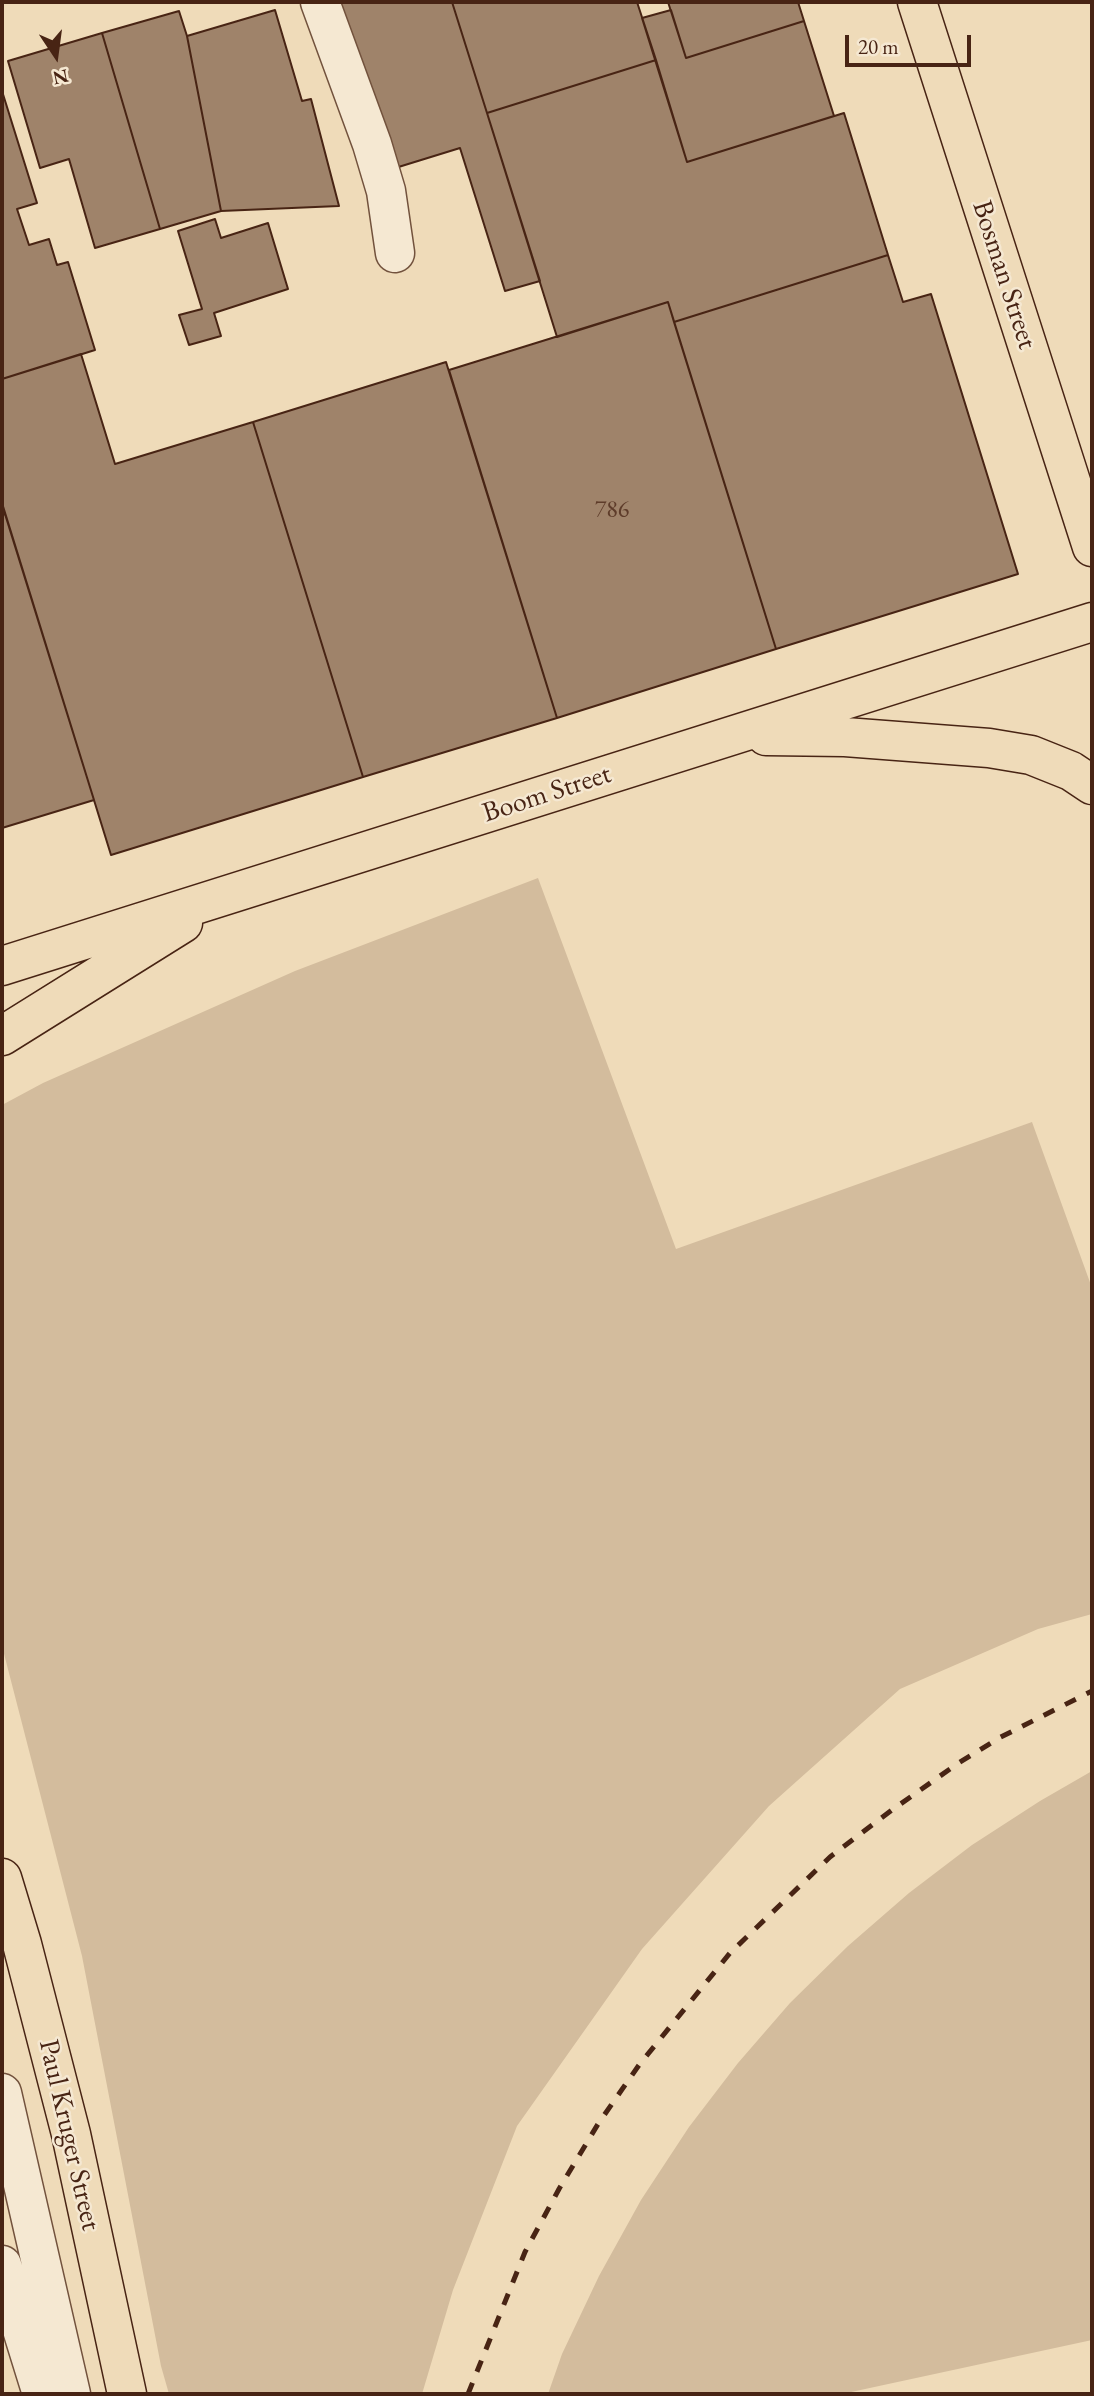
<!DOCTYPE html>
<style>
body{margin:0}
#map{position:relative;width:1094px;height:2396px;overflow:hidden;background:#efdbb9;font-family:"EB Garamond",serif}
canvas{display:block}
.frame{position:absolute;inset:0;border:4px solid #482414;pointer-events:none}
.north{position:absolute;left:21px;top:21px;width:70px;height:70px;-webkit-text-stroke:5px #f5e8d2;paint-order:stroke;rotate:167deg;font-size:19px;font-weight:700;line-height:28px;text-align:center;color:#482414}
.north::after{content:'';display:block;margin:auto;width:24px;height:32px;background:#482414;clip-path:polygon(50% 0,100% 100%,50% 72%,0 100%)}
.scale{position:absolute;left:845px;top:35px;width:126px;height:32px;box-sizing:border-box;border:4px solid #482414;border-top:0;padding-left:9px;font-size:21px;line-height:24px;white-space:nowrap;color:#482414;-webkit-text-stroke:5px #f5e8d2;paint-order:stroke}
</style>
<div id="map">
<canvas width="1094" height="2396"></canvas>
<div class="frame"></div>
<div class="north">N</div>
<div class="scale">20 m</div>
</div>
<script>
const g = document.querySelector('canvas').getContext('2d');
g.lineJoin = 'round';
function fill(path, color) { g.fillStyle = color; g.fill(path, 'evenodd'); }
const shape = rows => new Path2D(rows.map(r => 'M' + r).join(''));
function trace(path, color, width, dash) { g.strokeStyle = color; g.lineWidth = width; g.lineCap = dash ? 'butt' : 'round'; g.setLineDash(dash || []); g.stroke(path); }
function write(font, color, halo, rows, align = 'center') {
  g.font = font + ' "EB Garamond",serif'; g.lineWidth = 5; g.setLineDash([]); g.textBaseline = 'middle'; g.strokeStyle = halo; g.fillStyle = color; for (const [text, x, y, turn = 0] of rows) {
    g.save(); g.translate(x, y); g.rotate((+turn || 0) * Math.PI / 180); g.textAlign = isNaN(turn) ? turn : align; if (halo) g.strokeText(text, 0, 0); g.fillText(text, 0, 0); g.restore();
  }
}
fill(shape([
 [538,878,676,1249,1032,1122,1092,1288,1092,1614,1038,1629,900,1689,769,1806,642,1949,517,2126,453,2290,422,2394,169,2394,161,2366,82,1956,2,1646,2,1105,43,1083,295,971],
 [1092,1771,1092,2340,842,2394,548,2394,562,2354,599,2276,641,2200,689,2127,738,2063,790,2003,848,1946,909,1893,972,1845,1040,1801]
]), '#d3bc9d');
const building = shape([
 [339,2,452,2,540,281,505,291,460,148,392,169,339,2],
 [452,2,637,2,656,60,487,113,452,2],
 [668,2,798,2,804,21,686,58,668,2],
 [275,10,302,101,311,99,339,206,221,211,187,36,275,10],
 [671,10,686,58,804,21,834,116,687,162,642,18,671,10],
 [179,11,187,36,221,211,160,229,102,33,179,11],
 [102,33,160,229,95,248,69,159,40,168,8,61,102,33],
 [656,60,687,162,844,113,888,255,674,322,668,302,557,337,487,113,656,60],
 [2,91,37,203,17,209,29,245,49,239,57,265,68,262,95,350,2,379,2,91],
 [215,219,221,238,268,223,288,289,214,313,221,336,189,345,179,315,202,309,178,231,215,219],
 [888,255,903,302,931,294,1018,574,776,649,674,322,888,255],
 [668,302,776,649,557,718,449,370,668,302],
 [81,354,115,464,253,422,363,777,111,855,2,503,2,379,81,354],
 [446,362,557,718,363,777,253,422,446,362],
 [5,514,94,800,2,828,2,515,5,514]
]);
fill(building, '#9f836a');
trace(building, '#482414', 2);
const minor = shape([
 [320,2,372,144,386,191,395,253],
 [2,2093,71,2394],
 [2,2265,42,2394]
]);
const major = shape([
 [917,2,1092,547],
 [766,736,845,737,989,748,1031,755,1071,771,1092,785],
 [2,966,1092,622],
 [2,1036,183,923],
 [2,1878,22,1944,71,2134,127,2394]
]);
trace(minor, '#72523d', 41);
trace(major, '#482414', 41);
trace(minor, '#f5e8d2', 38);
trace(major, '#efdbb9', 38);
trace(shape([
 [468,2394,525,2252,559,2189,598,2124,639,2065,730,1953,830,1857,892,1810,957,1764,999,1738,1092,1691]
]), '#482414', 5, [12, 12]);
write('24px', '#5e3c2a', null, [
 ["786",612,510]
]);
write('28px', '#482414', '#f5e8d2', [
 ["Bosman Street",1004,275,72],
 ["Boom Street",547,794,-18],
 ["Paul Kruger Street",69,2135,77]
]);
</script>
